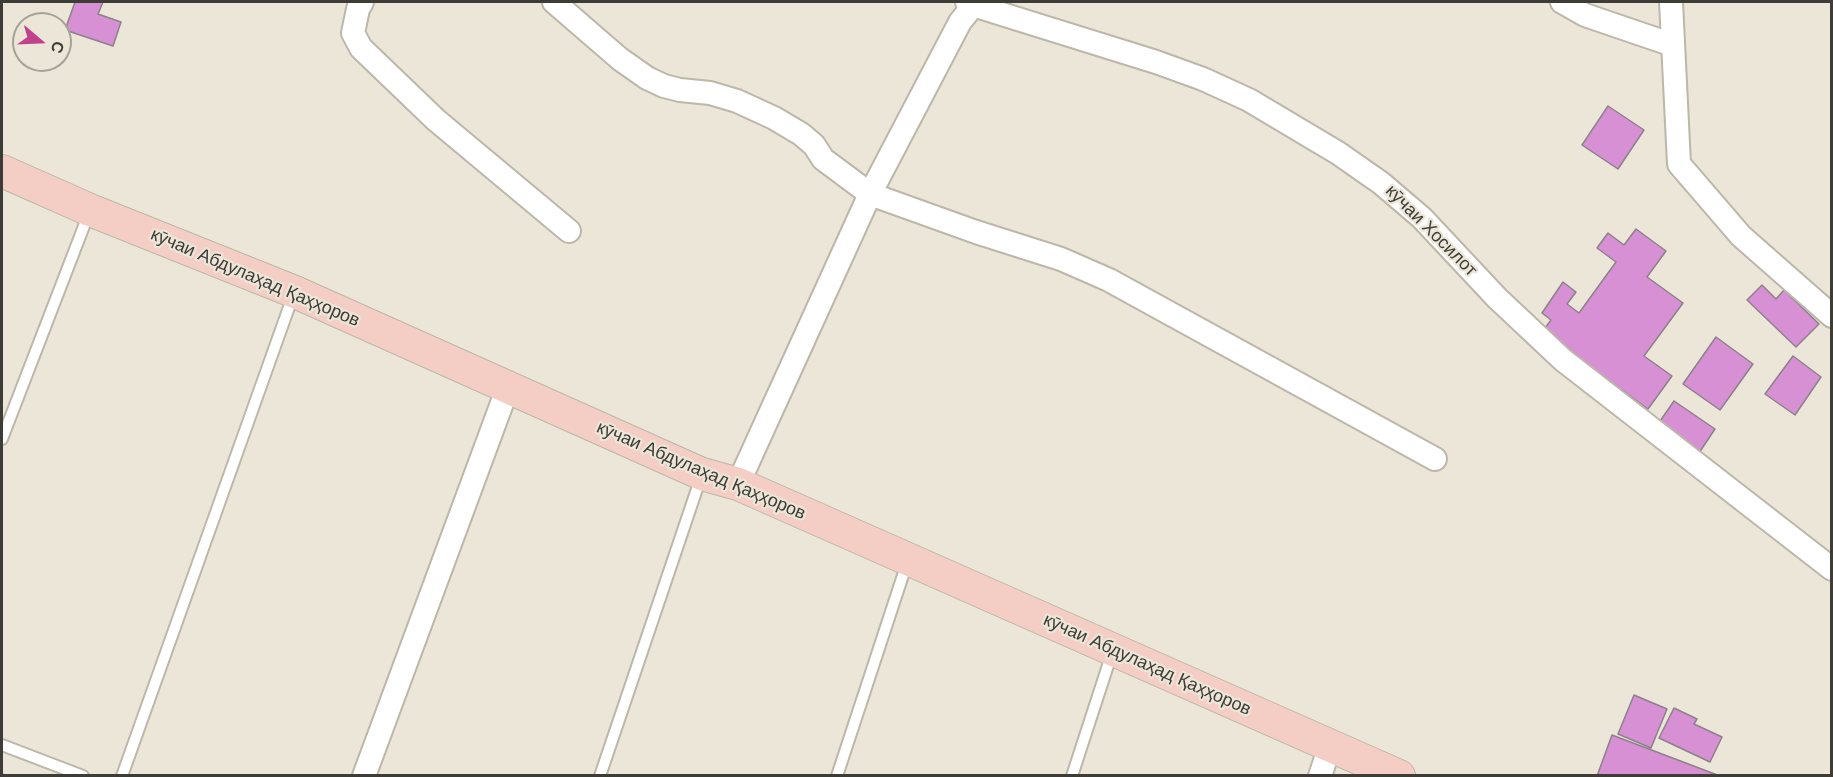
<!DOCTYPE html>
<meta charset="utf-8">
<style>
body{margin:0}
#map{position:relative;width:1833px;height:777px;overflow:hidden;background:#ece6d9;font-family:Helvetica,sans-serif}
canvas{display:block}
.frame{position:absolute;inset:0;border:3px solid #3e3c37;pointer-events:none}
.north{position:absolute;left:12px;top:12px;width:60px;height:60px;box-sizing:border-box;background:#ece6d9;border:2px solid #a6a298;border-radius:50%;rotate:109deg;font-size:16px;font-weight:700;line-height:24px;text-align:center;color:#3e3c37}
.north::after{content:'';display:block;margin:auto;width:21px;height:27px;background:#c2418c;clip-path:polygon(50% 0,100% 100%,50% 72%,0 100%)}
</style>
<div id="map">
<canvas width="1833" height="777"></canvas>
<div class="frame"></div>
<div class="north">С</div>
</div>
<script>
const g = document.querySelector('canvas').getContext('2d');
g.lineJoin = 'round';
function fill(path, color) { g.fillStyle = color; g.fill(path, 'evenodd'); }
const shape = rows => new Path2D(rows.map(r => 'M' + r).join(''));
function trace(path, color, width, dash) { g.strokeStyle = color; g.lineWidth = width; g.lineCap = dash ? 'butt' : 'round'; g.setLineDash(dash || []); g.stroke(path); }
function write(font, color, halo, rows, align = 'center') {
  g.font = font + ' Helvetica,sans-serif'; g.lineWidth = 4.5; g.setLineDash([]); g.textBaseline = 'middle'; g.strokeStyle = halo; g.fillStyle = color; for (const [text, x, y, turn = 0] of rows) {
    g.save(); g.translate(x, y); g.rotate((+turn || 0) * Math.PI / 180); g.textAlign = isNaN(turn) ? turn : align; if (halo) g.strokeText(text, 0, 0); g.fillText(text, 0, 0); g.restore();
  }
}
const building = shape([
 [75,2,103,2,98,14,121,22,113,46,65,30,75,2],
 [1608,106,1644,130,1618,169,1582,145,1608,106],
 [1636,229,1666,251,1647,277,1683,303,1644,356,1672,376,1648,409,1542,332,1551,320,1542,313,1563,282,1576,292,1567,304,1579,313,1616,262,1597,248,1608,233,1624,245,1636,229],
 [1762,285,1776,299,1784,290,1819,324,1796,347,1747,300,1762,285],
 [1716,337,1753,364,1720,410,1683,384,1716,337],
 [1793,356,1821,377,1795,415,1765,394,1793,356],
 [1674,401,1715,429,1699,453,1658,424,1674,401],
 [1634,695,1667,709,1651,748,1618,734,1634,695],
 [1674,708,1697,719,1694,724,1722,737,1710,762,1659,738,1674,708],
 [1612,735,1720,776,1597,776,1612,735]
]);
fill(building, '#d790d3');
trace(building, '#8c818b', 1.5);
const service = shape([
 [2,439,89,213],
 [2,745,83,776],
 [122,776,293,296],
 [600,776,701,477],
 [837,776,907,563],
 [1072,776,1112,653]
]);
const minor = shape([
 [362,2,358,9,353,33,361,48,436,120,569,231],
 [554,2,620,59,647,78,664,86,680,90,710,93,737,101,774,118,801,134,814,145,823,159,870,194,976,232,1061,259,1109,280,1435,459],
 [967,2,973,5,1156,62,1203,79,1249,100,1338,153,1381,183,1422,218,1497,298,1563,360,1832,569],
 [1562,2,1585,15,1673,45],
 [1671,2,1679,164,1741,236,1832,316],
 [738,484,870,194,960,22,976,2],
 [364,776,508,387],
 [1320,776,1330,746]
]);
const secondary = shape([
 [2,171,90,210,295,292,702,474,738,484,1399,776]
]);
trace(service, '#bdb7aa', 14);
trace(minor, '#bdb7aa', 26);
trace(secondary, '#bdb7aa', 34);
trace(service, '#fff', 10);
trace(minor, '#fff', 22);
trace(secondary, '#f4cdc4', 32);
trace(shape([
 [2,775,3,776]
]), '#5b5852', 4.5, [10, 10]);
write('18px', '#3e3c37', '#ece6d9', [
 ["кӯчаи Хосилот",1431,231,45],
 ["кӯчаи Абдулаҳад Қаҳҳоров",255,278,23],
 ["кӯчаи Абдулаҳад Қаҳҳоров",701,471,23],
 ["кӯчаи Абдулаҳад Қаҳҳоров",1147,665,24]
]);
</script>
